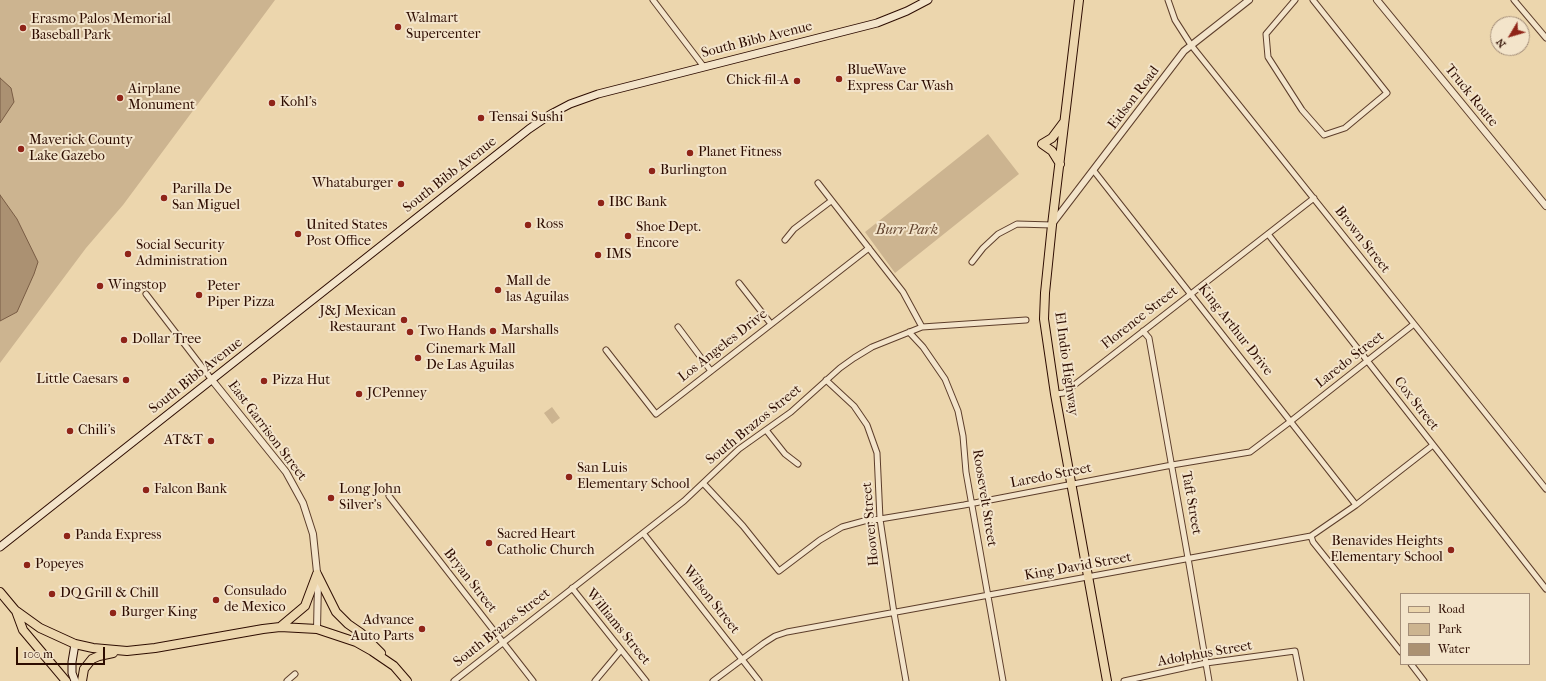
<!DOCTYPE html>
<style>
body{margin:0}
#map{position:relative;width:1546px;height:681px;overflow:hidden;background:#ecd6ad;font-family:"IM FELL French Canon",serif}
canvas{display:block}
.legend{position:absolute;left:1400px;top:593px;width:130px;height:72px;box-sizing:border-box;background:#f3e4ca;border:1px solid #a48e79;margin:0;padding:5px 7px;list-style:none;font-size:12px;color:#2d0c00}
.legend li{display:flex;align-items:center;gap:8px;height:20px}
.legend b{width:20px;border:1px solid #a48e79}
.north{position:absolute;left:1490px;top:16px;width:40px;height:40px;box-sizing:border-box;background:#f3e4ca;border:1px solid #a48e79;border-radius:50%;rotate:232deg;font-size:11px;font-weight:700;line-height:16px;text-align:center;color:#2d0c00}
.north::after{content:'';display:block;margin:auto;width:14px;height:18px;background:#8f2418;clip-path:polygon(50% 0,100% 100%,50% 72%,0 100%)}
.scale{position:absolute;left:16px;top:647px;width:89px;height:18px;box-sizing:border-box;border:2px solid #2d0c00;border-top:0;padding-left:5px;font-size:12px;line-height:14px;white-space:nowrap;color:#2d0c00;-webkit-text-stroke:3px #f3e4ca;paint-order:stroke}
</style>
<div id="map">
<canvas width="1546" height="681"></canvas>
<ul class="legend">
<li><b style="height:5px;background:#ecd6ad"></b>Road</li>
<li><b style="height:11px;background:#ccb490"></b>Park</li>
<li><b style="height:11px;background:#ab9172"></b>Water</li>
</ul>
<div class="north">N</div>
<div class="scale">100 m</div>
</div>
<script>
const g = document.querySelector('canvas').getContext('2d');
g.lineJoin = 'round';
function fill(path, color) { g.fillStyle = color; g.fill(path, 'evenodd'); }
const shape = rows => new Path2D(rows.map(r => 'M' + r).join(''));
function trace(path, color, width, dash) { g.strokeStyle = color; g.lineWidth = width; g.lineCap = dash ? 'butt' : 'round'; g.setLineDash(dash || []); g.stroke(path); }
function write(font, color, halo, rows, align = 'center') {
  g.font = font + ' "IM FELL French Canon",serif'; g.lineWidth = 4; g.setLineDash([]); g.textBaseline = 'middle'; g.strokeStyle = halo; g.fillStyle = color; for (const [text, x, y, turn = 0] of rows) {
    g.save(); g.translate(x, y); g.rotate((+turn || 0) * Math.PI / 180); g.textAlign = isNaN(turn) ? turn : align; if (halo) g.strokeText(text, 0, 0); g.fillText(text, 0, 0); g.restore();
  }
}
fill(shape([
 [0,0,275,0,123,205,86,248,0,363],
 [988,134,1019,174,895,273,865,232],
 [552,407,560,418,552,424,544,413]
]), '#ccb490');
const water = shape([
 [0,78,11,88,14,102,0,123,0,78],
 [0,195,17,219,38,262,34,274,17,312,0,321,0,195]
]);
fill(water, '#ab9172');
trace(water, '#795c44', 1);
const minor = shape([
 [653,0,704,67],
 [1168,0,1175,20,1191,45,1546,489],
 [1295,0,1266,34,1268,57,1302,110,1324,135,1345,128,1387,93,1313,0],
 [1514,0,1546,38],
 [1094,171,1356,505],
 [818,183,903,292,922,327],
 [1268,234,1546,589],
 [785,240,794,229,831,201],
 [972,262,983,248,998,234,1017,224,1052,225],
 [739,283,771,324],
 [146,294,212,380],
 [678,327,711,371],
 [1143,331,1149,338,1188,558,1209,681],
 [909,332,923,347,945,379,958,411,963,436,966,472,1003,681],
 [606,350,656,414,869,248],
 [826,380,854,406,867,425,877,453,880,519,894,613,906,681],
 [1055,394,1064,393,1314,198],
 [766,430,785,454,798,464],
 [703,483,743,526,779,571,820,540,842,527,864,521,880,519,964,505,1172,465,1250,452,1291,421,1414,324],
 [389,496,533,681],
 [643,533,759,681],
 [1311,536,1313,542,1401,652],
 [572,588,646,681],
 [1411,664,1424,681],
 [287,681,295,674],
 [454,681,684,501,739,449,791,412,840,368,854,358,872,347,922,327,1026,320],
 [595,681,621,650],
 [713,681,764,643,775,636,787,632,1311,536,1356,505,1433,445],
 [1124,681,1206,663,1295,651,1301,681]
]);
const tertiary = shape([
 [1377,0,1546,206],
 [1052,224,1184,51,1249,0],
 [212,380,286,472,303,503,313,534,318,582,317,629]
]);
const secondary = shape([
 [0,547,529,129,551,114,570,104,598,94,877,23,907,11,928,0],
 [75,644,72,662,72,673,75,681]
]);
const primary = shape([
 [1079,0,1052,225,1045,293,1044,319,1055,394,1107,681],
 [1060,164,1052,151,1042,144,1052,138,1064,122],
 [317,574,336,612,348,624,361,633,381,653],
 [0,592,15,610,40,628,75,644,93,648,127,651,155,648,263,629,280,627,317,629,356,642,372,651,394,666,407,681],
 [16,611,23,630,66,681],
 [280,627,305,606,317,574],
 [82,681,84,669,92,659,99,656,113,653]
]);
trace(minor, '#5d3e2b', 7);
trace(tertiary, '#5d3e2b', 8);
trace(secondary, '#2d0c00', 9);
trace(primary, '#2d0c00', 10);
trace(minor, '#f3e4ca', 5);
trace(tertiary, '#f3e4ca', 6);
trace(secondary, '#f3e4ca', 7);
trace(primary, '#ecd6ad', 8);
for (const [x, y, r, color] of [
 [398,27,4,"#8f2418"],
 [23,28,4,"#8f2418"],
 [839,79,4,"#8f2418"],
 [797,81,4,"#8f2418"],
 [120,98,4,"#8f2418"],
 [272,103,4,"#8f2418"],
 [481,118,4,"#8f2418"],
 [21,149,4,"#8f2418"],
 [690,153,4,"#8f2418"],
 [652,171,4,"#8f2418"],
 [401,184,4,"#8f2418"],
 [164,198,4,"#8f2418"],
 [601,203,4,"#8f2418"],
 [528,225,4,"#8f2418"],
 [298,234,4,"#8f2418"],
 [628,236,4,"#8f2418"],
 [128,254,4,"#8f2418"],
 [598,255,4,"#8f2418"],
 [100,286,4,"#8f2418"],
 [498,290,4,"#8f2418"],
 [199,295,4,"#8f2418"],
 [404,320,4,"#8f2418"],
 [493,331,4,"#8f2418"],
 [410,332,4,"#8f2418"],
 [124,340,4,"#8f2418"],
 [418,358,4,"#8f2418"],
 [126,380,4,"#8f2418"],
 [264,381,4,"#8f2418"],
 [359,394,4,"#8f2418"],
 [70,431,4,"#8f2418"],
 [211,441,4,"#8f2418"],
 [569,477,4,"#8f2418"],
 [146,490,4,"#8f2418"],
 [331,498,4,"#8f2418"],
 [67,536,4,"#8f2418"],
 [489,543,4,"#8f2418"],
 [1451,550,4,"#8f2418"],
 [27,565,4,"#8f2418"],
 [52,594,4,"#8f2418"],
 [216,600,4,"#8f2418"],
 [113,613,4,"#8f2418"],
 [422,629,4,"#8f2418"]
]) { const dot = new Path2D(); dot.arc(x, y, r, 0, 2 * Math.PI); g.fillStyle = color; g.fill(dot); trace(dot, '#f3e4ca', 1.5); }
write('14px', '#2d0c00', '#f3e4ca', [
 ["Walmart",406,19],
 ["Supercenter",406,35],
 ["Erasmo Palos Memorial",31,20],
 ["Baseball Park",31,36],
 ["BlueWave",847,71],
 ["Express Car Wash",847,87],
 ["Chick-fil-A",789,81,"right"],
 ["Airplane",128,90],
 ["Monument",128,106],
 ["Kohl's",280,103],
 ["Tensai Sushi",489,118],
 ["Maverick County",29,141],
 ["Lake Gazebo",29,157],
 ["Planet Fitness",698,153],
 ["Burlington",660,171],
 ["Whataburger",393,184,"right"],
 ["Parilla De",172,190],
 ["San Miguel",172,206],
 ["IBC Bank",609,203],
 ["Ross",536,225],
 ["United States",306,226],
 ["Post Office",306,242],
 ["Shoe Dept.",636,228],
 ["Encore",636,244],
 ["Social Security",136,246],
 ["Administration",136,262],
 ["IMS",606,255],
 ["Mall de",506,282],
 ["las Aguilas",506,298],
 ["Wingstop",108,286],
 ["Peter",207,287],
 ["Piper Pizza",207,303],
 ["J&J Mexican",396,312,"right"],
 ["Restaurant",396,328,"right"],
 ["Marshalls",501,331],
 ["Two Hands",418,332],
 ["Dollar Tree",132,340],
 ["Cinemark Mall",426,350],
 ["De Las Aguilas",426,366],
 ["Little Caesars",118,380,"right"],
 ["Pizza Hut",272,381],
 ["JCPenney",367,394],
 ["Chili's",78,431],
 ["AT&T",203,441,"right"],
 ["San Luis",577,469],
 ["Elementary School",577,485],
 ["Falcon Bank",154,490],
 ["Long John",339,490],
 ["Silver's",339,506],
 ["Sacred Heart",497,535],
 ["Catholic Church",497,551],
 ["Panda Express",75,536],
 ["Benavides Heights",1443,542,"right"],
 ["Elementary School",1443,558,"right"],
 ["Popeyes",35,565],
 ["Consulado",224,592],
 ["de Mexico",224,608],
 ["DQ Grill & Chill",60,594],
 ["Burger King",121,613],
 ["Advance",414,621,"right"],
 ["Auto Parts",414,637,"right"]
], 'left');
write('14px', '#2d0c00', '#f3e4ca', [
 ["South Bibb Avenue",757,40,-14],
 ["Truck Route",1471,96,51],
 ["Eidson Road",1134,98,-53],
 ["South Bibb Avenue",450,175,-38],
 ["Brown Street",1362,240,52],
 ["Florence Street",1140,318,-38],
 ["King Arthur Drive",1235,330,52],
 ["Los Angeles Drive",723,346,-38],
 ["Laredo Street",1350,360,-38],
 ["El Indio Highway",1066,364,82],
 ["South Bibb Avenue",196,376,-38],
 ["Cox Street",1416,404,52],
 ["South Brazos Street",754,425,-39],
 ["East Garrison Street",267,431,53],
 ["Laredo Street",1051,476,-11],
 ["Roosevelt Street",984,498,81],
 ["Taft Street",1191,503,80],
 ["Hoover Street",871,524,-95],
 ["King David Street",1078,567,-10],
 ["Bryan Street",470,581,52],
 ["Wilson Street",711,600,52],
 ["Williams Street",618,627,51],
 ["South Brazos Street",502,628,-38],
 ["Adolphus Street",1205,654,-10]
]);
write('italic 14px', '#654732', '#f3e4ca', [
 ["Burr Park",907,231]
]);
</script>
